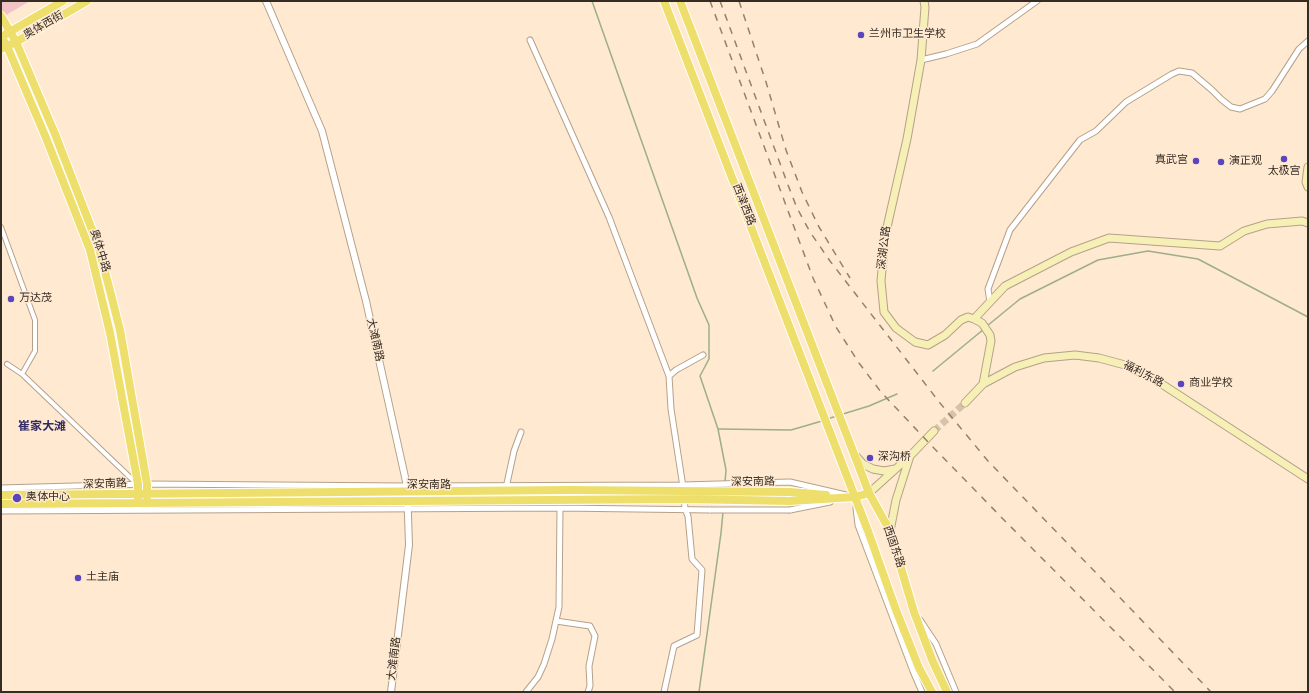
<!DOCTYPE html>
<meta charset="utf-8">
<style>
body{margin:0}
#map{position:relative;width:1309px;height:693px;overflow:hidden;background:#ffe9d0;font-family:Overpass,sans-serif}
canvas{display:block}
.frame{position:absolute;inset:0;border:2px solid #352c23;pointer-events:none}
</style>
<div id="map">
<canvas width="1309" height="693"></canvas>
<div class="frame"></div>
</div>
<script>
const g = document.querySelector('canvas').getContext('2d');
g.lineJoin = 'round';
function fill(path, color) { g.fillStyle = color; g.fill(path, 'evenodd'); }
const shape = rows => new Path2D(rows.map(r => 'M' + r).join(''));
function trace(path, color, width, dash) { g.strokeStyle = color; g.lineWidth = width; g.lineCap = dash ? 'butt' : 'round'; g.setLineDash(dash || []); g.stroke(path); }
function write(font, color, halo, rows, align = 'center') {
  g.font = font + ' Overpass,"Noto Sans SC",sans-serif'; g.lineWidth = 3; g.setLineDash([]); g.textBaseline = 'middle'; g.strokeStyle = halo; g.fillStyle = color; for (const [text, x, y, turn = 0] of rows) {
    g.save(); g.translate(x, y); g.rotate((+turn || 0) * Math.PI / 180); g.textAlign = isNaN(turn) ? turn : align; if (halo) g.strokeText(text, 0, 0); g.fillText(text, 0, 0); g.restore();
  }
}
fill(shape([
 [1,1,30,1,1,18]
]), '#f1c3c6');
trace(shape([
 [592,1,697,298,709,325,709,359,700,376,718,429,726,470,725,482],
 [987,326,1020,299,1098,260,1148,251,1198,259,1308,317],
 [933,371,984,329],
 [843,414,869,406,897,394],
 [827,419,837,416],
 [719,429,791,430,822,421],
 [699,692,721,533,723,512]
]), '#9cae8a', 1.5);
trace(shape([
 [934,431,965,403]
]), '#d7c3ad', 7, [7, 3.5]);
const pedestrian = shape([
 [1,227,35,320,35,351,22,374],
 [7,364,22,374,136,483]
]);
const minor = shape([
 [530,40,609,217,669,376,671,409,683,487],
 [921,60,946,54,977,44,1037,1],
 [990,302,988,289,1010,230,1080,140,1096,131,1126,102,1172,74,1179,71,1192,73,1212,90,1221,99,1231,107,1240,109,1265,99,1272,91,1299,49,1308,41],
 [669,376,676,370,703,355],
 [1,488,147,484,407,486,683,485,790,482,846,495],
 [506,488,514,451,521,432],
 [856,508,858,525,913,671,922,692],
 [790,510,830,502],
 [1,511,560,508,711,510],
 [920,620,936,644,956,692],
 [556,621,590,626,595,636,589,666,590,686,588,692],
 [526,692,538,677,544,664,552,639,559,607,560,508],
 [664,692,674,646,697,635,702,570,692,559,688,516,685,509,684,497]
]);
const tertiary = shape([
 [266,1,322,131,366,301,407,486,409,545,391,692]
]);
const secondary = shape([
 [924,1,925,7,921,60,907,139,885,236,881,281,884,312,896,328,915,342,928,345,945,335,961,320,968,317,974,319,982,323,990,335,991,341,983,384],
 [1308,167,1306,182,1308,187],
 [974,319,1005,286,1071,252,1109,238,1220,246,1244,231,1267,224,1302,221,1308,223],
 [965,403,983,384,1015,367,1044,358,1075,355,1099,358,1125,365,1154,379,1308,479],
 [856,456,863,464,873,469,884,471,895,469],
 [869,493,910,456,934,431],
 [890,531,896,500,910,456]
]);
const primary = shape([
 [664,1,868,531,896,610,919,668,932,692],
 [680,1,869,493,890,531,914,612,933,662,947,692],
 [1,16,16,42,55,134,99,248,120,330,147,484,147,497],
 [6,34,63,1],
 [1,36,7,46,46,138,90,250,110,333,138,484,138,498],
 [1,49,16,42,87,1],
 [1,495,570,490,790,492,826,495],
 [1,504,684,499,790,501,855,497,869,493]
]);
trace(pedestrian, '#b5a18a', 6);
trace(minor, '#b5a18a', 7);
trace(tertiary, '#b5a18a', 8);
trace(secondary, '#b5a18a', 9);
trace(primary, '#fff', 10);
trace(pedestrian, '#fff', 4);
trace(minor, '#fff', 5);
trace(tertiary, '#fff', 6);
trace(secondary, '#f6efb6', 7);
trace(primary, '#eedf6d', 8);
trace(shape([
 [710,1,813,278,836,327,859,363,881,392,929,443,1005,521,1175,692],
 [720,1,788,185,797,208,810,232,830,261,940,403,988,461,1211,692],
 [739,1,766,82,786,150,802,192,819,227,850,278]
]), '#918271', 1.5, [7, 7]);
const minorBridge = shape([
 [711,510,790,510]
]);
trace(minorBridge, '#b5a18a', 7, []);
trace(minorBridge, '#fff', 5);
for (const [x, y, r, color] of [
 [861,35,4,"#5b45bd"],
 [1284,159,4,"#5b45bd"],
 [1196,161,4,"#5b45bd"],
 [1221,162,4,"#5b45bd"],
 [11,299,4,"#5b45bd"],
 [1181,384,4,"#5b45bd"],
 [870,458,4,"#5b45bd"],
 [17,498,5,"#5b45bd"],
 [78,578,4,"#5b45bd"]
]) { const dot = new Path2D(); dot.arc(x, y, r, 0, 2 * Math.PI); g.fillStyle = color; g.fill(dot); trace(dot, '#ffe9d0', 1.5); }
write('11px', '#352c23', '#ffe9d0', [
 ["奥体西街",44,26,-30],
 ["西津西路",743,205,69],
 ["深湖公路",885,248,-83],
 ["奥体中路",99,251,73],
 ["大滩南路",374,340,77],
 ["福利东路",1143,375,27],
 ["深安南路",753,483,-1],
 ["深安南路",105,485,-2],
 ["深安南路",429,486],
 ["西固东路",893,547,71],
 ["大滩南路",395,659,-83]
]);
write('11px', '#352c23', '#ffe9d0', [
 ["兰州市卫生学校",869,35],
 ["真武宫",1188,161,"right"],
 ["演正观",1229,162],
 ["太极宫",1284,172,"center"],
 ["万达茂",19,299],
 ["商业学校",1189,384],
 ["深沟桥",878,458],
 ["奥体中心",26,498],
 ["土主庙",86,578]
], 'left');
write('bold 12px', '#322a65', '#ffe9d0', [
 ["崔家大滩",42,428]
]);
</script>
